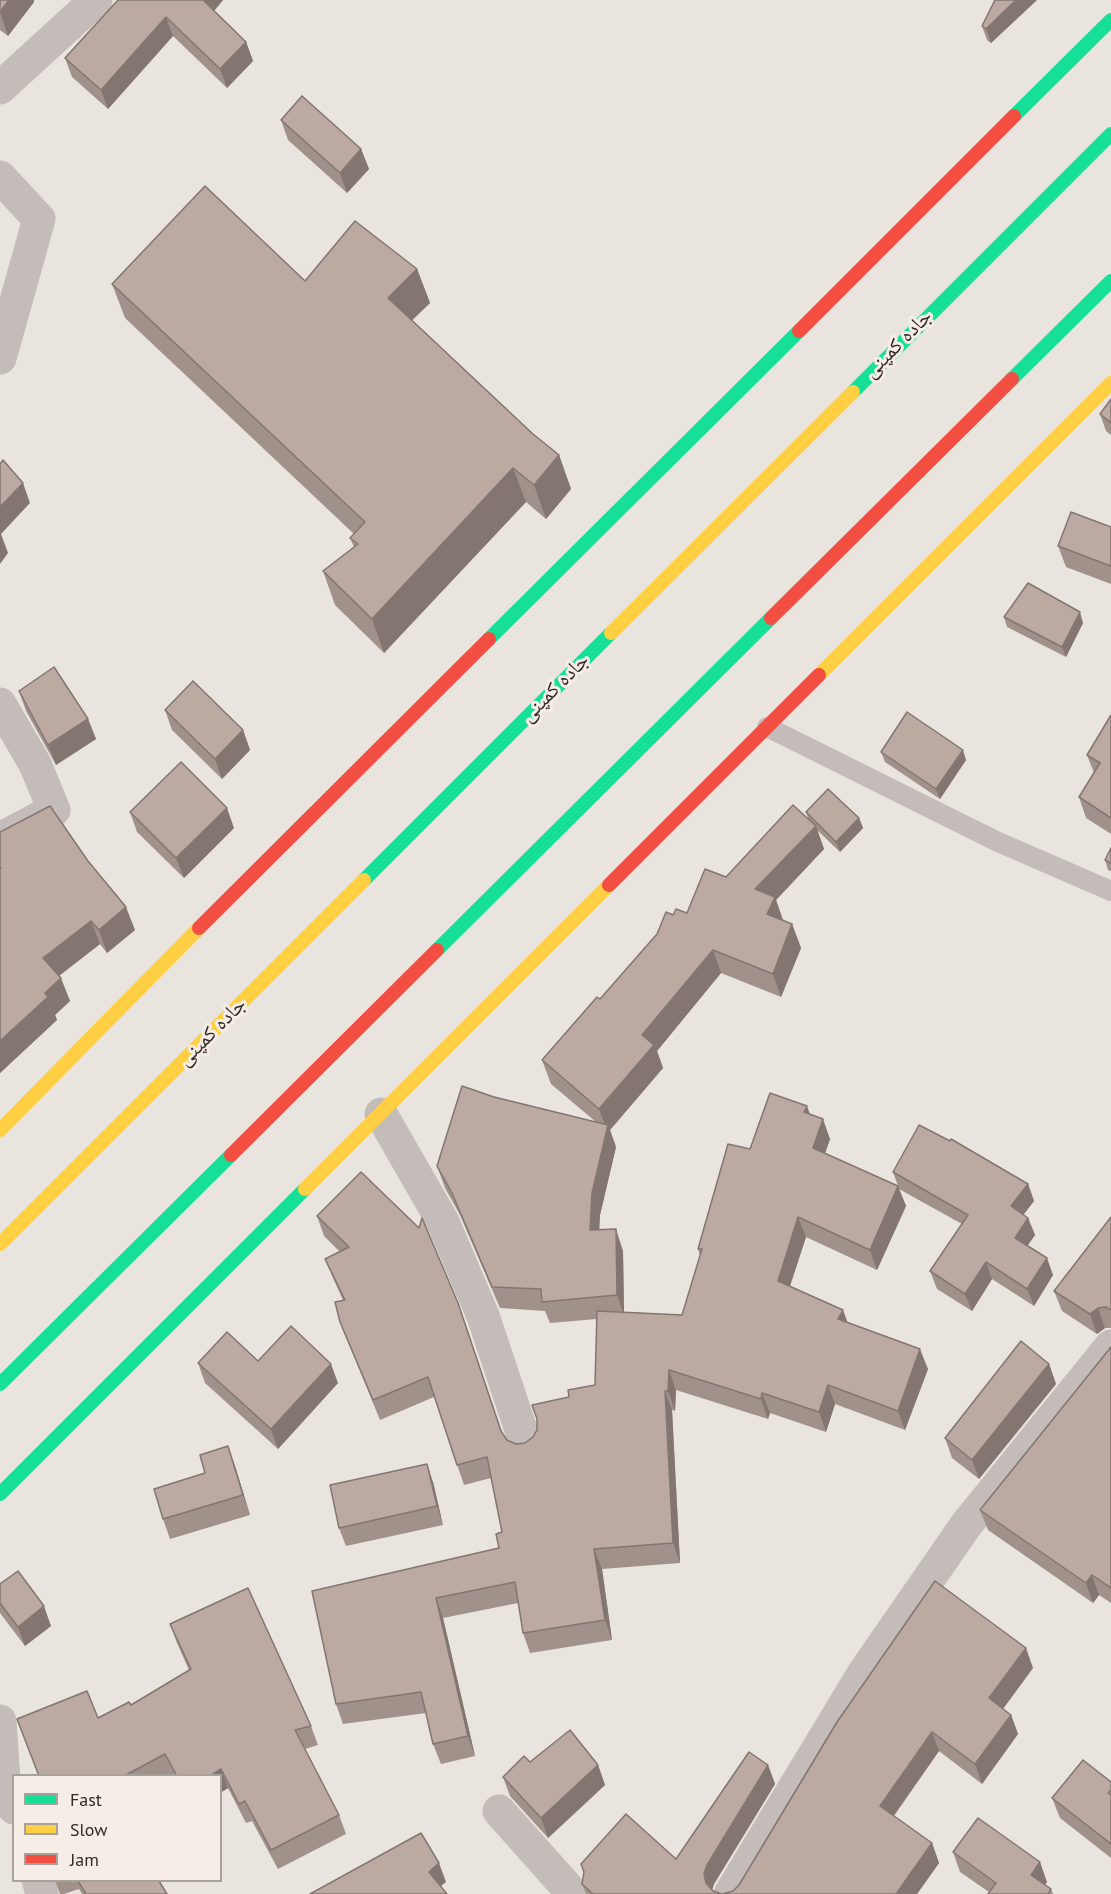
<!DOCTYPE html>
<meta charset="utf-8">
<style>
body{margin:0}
#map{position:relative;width:1111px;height:1894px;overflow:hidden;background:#eae4de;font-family:"PT Sans",sans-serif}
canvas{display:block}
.legend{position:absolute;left:12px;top:1774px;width:210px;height:108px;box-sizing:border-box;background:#f6eee6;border:2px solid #a8a09a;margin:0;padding:8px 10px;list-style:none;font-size:18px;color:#322a27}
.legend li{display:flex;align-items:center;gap:12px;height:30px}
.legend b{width:30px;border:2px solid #a8a09a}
</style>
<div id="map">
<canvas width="1111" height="1894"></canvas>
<ul class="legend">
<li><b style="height:8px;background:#16e098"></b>Fast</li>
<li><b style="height:8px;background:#ffcf43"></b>Slow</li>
<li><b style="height:8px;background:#f24e42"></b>Jam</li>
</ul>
</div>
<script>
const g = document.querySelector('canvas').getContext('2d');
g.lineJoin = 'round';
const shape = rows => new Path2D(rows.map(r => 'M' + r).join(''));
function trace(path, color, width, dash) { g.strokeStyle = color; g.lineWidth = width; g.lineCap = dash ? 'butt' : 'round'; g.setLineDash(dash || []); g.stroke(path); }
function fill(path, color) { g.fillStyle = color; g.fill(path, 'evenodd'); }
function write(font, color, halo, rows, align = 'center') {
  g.font = font + ' "PT Sans","Noto Naskh Arabic",sans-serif'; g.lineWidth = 6; g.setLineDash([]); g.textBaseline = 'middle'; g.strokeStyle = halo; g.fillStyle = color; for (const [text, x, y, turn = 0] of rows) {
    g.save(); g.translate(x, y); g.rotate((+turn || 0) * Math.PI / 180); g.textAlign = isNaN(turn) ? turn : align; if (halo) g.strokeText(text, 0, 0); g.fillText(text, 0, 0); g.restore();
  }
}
trace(shape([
 [767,727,996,841,1111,891]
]), '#c3bcb8', 20);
trace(shape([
 [0,88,96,0],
 [0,177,39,219,0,358],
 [0,704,35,764,54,810,0,839],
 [381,1114,443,1222,483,1316,526,1445],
 [0,1721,4,1780,14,1808],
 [499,1811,573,1894],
 [38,1880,42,1894],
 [730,1894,863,1674,966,1525,1111,1346]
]), '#c3bcb8', 33);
trace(shape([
 [1014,116,1111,20],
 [1012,379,1111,281],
 [853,392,1111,134],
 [489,639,799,331],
 [364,880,611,633],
 [437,950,771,618],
 [0,1384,231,1155],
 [0,1494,305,1189]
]), '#16e098', 14);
trace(shape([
 [611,633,853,392],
 [819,675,1111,383],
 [0,1130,199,928],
 [305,1189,609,885],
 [0,1244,364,880]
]), '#ffcf43', 14);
trace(shape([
 [799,331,1014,116],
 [771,618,1012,379],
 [609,885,819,675],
 [199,928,489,639],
 [231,1155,437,950]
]), '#f24e42', 14);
fill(shape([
 [0,0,34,0,34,2,8,36,0,30],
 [118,0,223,0,214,11,246,42,253,61,227,88,173,36,108,109,72,77,65,58],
 [994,0,1037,0,991,43,987,40,982,26,995,1],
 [281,120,361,149,369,169,347,193,288,140],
 [417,269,430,303,412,320,533,434,559,455,571,489,546,519,526,502,384,653,335,605,323,571,354,547,350,538,354,534,125,318,112,284,305,281],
 [1111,399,1111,435,1106,431,1100,414],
 [1111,527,1111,584,1066,567,1058,546],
 [1004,617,1083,623,1066,657,1007,627],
 [19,691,88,719,96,739,56,765,26,711],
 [165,710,243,730,250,750,222,779,172,730],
 [1111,715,1111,834,1086,818,1079,797,1094,773,1087,755],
 [881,752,966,760,940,799,885,762],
 [130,812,234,828,184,878,137,832],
 [806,812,859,818,863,828,840,852,817,830,824,849,776,900,783,921,792,924,801,948,781,997,721,973,657,1051,663,1068,610,1130,616,1147,600,1215,599,1230,623,1251,624,1312,682,1315,700,1255,698,1249,750,1149,810,1115,830,1139,825,1153,898,1186,893,1172,1028,1184,1034,1201,1023,1215,1028,1218,1035,1235,1027,1246,1053,1275,1034,1306,992,1279,972,1311,937,1289,930,1271,962,1224,899,1189,906,1206,877,1270,806,1237,790,1286,843,1310,847,1323,928,1369,905,1430,835,1404,826,1432,770,1413,768,1419,676,1390,675,1411,672,1410,680,1563,602,1569,612,1640,530,1653,523,1633,518,1603,443,1618,475,1756,441,1764,433,1744,426,1713,343,1724,336,1704,312,1591,499,1548,502,1532,491,1478,464,1485,434,1397,380,1420,348,1342,340,1322,343,1300,333,1278,325,1259,340,1252,324,1236,317,1216,465,1323,502,1433,507,1440,516,1444,525,1443,533,1437,569,1397,595,1385,597,1319,550,1323,545,1311,500,1308,460,1215,445,1188,437,1166,494,1097,596,1122,551,1084,542,1060,600,999,673,915,687,913,726,877,808,818],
 [0,832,135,930,107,953,100,944,59,976,70,1001,55,1015,57,1020,0,1073],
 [1111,848,1111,871,1108,870,1105,860],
 [1111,1217,1111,1328,1105,1328,1097,1334,1062,1311,1054,1291],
 [1111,1347,1111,1603,1099,1595,1093,1603,988,1530,980,1510],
 [258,1361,338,1383,278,1449,205,1383,198,1363],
 [1049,1364,1056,1384,979,1479,952,1458,945,1438],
 [235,1466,250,1515,170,1539,163,1519,205,1473],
 [433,1482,443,1525,346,1546,339,1528],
 [0,1584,51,1626,25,1646,0,1613],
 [170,1624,311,1726,318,1745,305,1749,339,1815,346,1834,278,1869,252,1821,246,1823,228,1788,220,1793,220,1776,173,1776,172,1774,168,1776,39,1776,98,1718,131,1705,189,1670,177,1643],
 [1033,1668,1003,1709,1011,1715,1018,1734,982,1784,939,1751,894,1816,932,1843,939,1863,917,1894,586,1894,582,1884,584,1873,581,1864,676,1859,768,1765,775,1784,714,1884,712,1890,722,1894,733,1891,739,1885,837,1722],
 [530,1762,598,1765,605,1785,548,1838,510,1796,503,1777],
 [1111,1782,1111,1858,1060,1818,1052,1798],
 [953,1852,1047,1882,1045,1885,1051,1889,1053,1894,988,1894,989,1892,960,1872],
 [55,1881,159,1881,167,1894,82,1894,79,1889,64,1894,60,1894]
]), '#a1918b');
fill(shape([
 [9,0,34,0,34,2,8,36,0,12],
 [202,0,223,0,208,18],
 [1016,0,1037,0,991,43,986,29],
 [166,17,173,36,108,109,101,90],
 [246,42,253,61,227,88,220,69],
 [361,149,369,169,347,193,340,173],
 [417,269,430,303,400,332,388,298],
 [559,455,571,489,546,519,534,485],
 [513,468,526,502,384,653,372,619],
 [23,483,30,503,1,534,8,553,0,564,0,507],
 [1080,612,1083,623,1066,657,1062,647],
 [88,719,96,739,56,765,48,745],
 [243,730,250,750,222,779,215,759],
 [963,750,966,760,940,799,936,789],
 [227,808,234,828,184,878,176,858],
 [859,818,863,828,840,852,836,842],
 [816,826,824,849,776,900,783,920,776,937,755,889],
 [126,907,135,930,107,953,99,930],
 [91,921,100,944,51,982,43,958],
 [792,924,801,948,781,997,773,974],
 [713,950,721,973,657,1051,663,1068,610,1130,616,1147,600,1215,598,1252,590,1230,592,1193,607,1130,599,1109,642,1035],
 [61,978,70,1001,55,1015,57,1020,0,1073,0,1041,45,993],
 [807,1106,814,1126,804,1112],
 [823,1119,830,1139,820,1168,813,1148],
 [1028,1184,1034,1201,1017,1223,1011,1206],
 [898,1186,906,1206,877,1270,870,1250],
 [798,1217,806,1237,785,1301,778,1281],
 [1028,1218,1035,1235,1021,1255,1015,1238],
 [616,1229,623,1251,624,1316,617,1295],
 [1047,1258,1053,1275,1034,1306,1027,1289],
 [986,1262,992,1279,972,1311,965,1294],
 [458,1303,465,1323,508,1451,501,1431],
 [1098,1308,1105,1328,1097,1334,1090,1314],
 [843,1310,850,1329,838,1319],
 [920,1349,928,1369,905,1430,898,1411],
 [331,1364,338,1383,278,1449,271,1429],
 [1049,1364,1056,1384,979,1479,972,1460],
 [669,1370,676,1390,675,1411,668,1391],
 [828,1385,835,1404,826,1432,819,1412],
 [665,1391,672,1410,680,1563,673,1543],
 [762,1393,770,1413,768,1419,761,1399],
 [228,1446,235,1466,250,1515,243,1495],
 [427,1464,433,1482,443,1525,437,1506],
 [594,1549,602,1569,612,1640,605,1620],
 [1092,1575,1099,1595,1093,1603,1086,1583],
 [436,1598,443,1618,475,1756,468,1736],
 [44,1606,51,1626,25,1646,18,1627],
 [1026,1648,1033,1668,996,1718,989,1698],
 [1011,1715,1018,1734,982,1784,975,1764],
 [932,1732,939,1751,887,1825,880,1806],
 [598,1765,605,1785,548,1838,541,1818],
 [768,1765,775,1784,714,1884,711,1893,706,1883,704,1874,707,1865],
 [221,1769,228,1788,220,1793,220,1776,210,1776],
 [932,1843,939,1863,917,1894,896,1894],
 [1040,1862,1047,1882,1039,1894,1031,1875],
 [439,1863,446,1882,435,1891,429,1872]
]), '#837671');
const building = shape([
 [0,0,9,0,0,12,0,0],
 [118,0,203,0,246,42,220,69,166,17,101,90,65,58,118,0],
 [995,0,1016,0,986,29,982,26,995,0],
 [302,96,361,149,340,173,281,120,302,96],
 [205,186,305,281,355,221,417,269,388,298,533,434,559,455,534,485,513,468,372,619,323,571,358,544,350,538,365,522,112,284,205,186],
 [1111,399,1111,423,1100,414,1111,399],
 [3,460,23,483,0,507,0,464,3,460],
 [1071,512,1111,527,1111,566,1058,546,1071,512],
 [1028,583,1080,612,1062,647,1004,617,1028,583],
 [54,667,88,719,48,745,19,691,54,667],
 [193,681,243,730,215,759,165,710,193,681],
 [907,712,963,750,936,789,881,752,907,712],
 [1111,715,1111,818,1079,797,1100,763,1087,755,1111,715],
 [181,762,227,808,176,858,130,812,181,762],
 [828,789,859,818,836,842,806,812,828,789],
 [793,805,816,826,755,889,775,897,767,914,792,924,773,974,713,950,642,1035,654,1045,599,1109,542,1060,597,997,600,999,657,934,666,912,673,915,676,909,687,913,705,869,726,877,793,805],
 [50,806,88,861,126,907,99,930,91,921,43,958,61,978,45,993,48,997,0,1041,0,869,1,868,0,867,0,832,50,806],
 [1111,848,1111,863,1105,860,1111,848],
 [462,1086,494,1097,608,1125,592,1193,590,1230,616,1229,617,1295,542,1302,541,1289,492,1287,452,1193,437,1166,462,1086],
 [770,1093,807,1106,804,1112,823,1119,813,1148,898,1186,870,1250,798,1217,778,1281,843,1310,838,1319,920,1349,898,1411,828,1385,819,1412,762,1393,761,1399,669,1370,668,1391,665,1391,673,1543,594,1549,605,1620,523,1633,515,1582,436,1598,468,1736,433,1744,421,1692,336,1704,312,1591,499,1548,496,1534,502,1532,487,1457,457,1465,428,1377,373,1400,340,1322,335,1302,345,1300,325,1259,349,1247,317,1216,361,1172,419,1228,422,1218,458,1303,501,1431,507,1440,516,1444,525,1443,533,1437,537,1430,537,1419,532,1405,569,1397,568,1390,595,1385,597,1311,682,1315,702,1249,698,1249,728,1144,750,1149,770,1093],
 [919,1125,950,1141,951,1139,1028,1184,1011,1206,1028,1218,1015,1238,1047,1258,1027,1289,986,1262,965,1294,930,1271,968,1215,893,1172,919,1125],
 [1111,1217,1111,1310,1106,1307,1098,1308,1090,1314,1054,1291,1111,1217],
 [291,1326,331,1364,271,1429,198,1363,227,1332,258,1361,291,1326],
 [1021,1341,1049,1364,972,1460,945,1438,1021,1341],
 [1111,1347,1111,1588,1092,1575,1086,1583,980,1510,1111,1347],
 [228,1446,243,1495,163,1519,154,1489,205,1473,200,1455,228,1446],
 [427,1464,437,1506,339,1528,330,1485,427,1464],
 [18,1571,44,1606,18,1627,0,1603,0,1584,18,1571],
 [935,1581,1026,1648,989,1698,1011,1715,975,1764,932,1732,880,1806,932,1843,896,1894,593,1894,582,1884,584,1872,581,1864,626,1814,676,1859,749,1752,768,1765,707,1865,704,1874,706,1883,713,1891,722,1894,733,1891,739,1885,837,1722,935,1581],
 [248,1588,311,1726,295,1730,339,1815,271,1850,245,1801,239,1804,221,1769,210,1776,177,1776,165,1754,124,1776,39,1776,17,1719,87,1691,98,1718,129,1702,131,1705,191,1669,170,1624,248,1588],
 [570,1730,598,1765,541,1818,503,1777,524,1756,530,1762,570,1730],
 [1083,1760,1111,1782,1111,1790,1108,1793,1111,1795,1111,1844,1052,1798,1083,1760],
 [978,1818,1040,1862,1031,1875,1051,1889,1048,1894,988,1894,996,1883,953,1852,978,1818],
 [421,1833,439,1863,429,1872,447,1894,310,1894,421,1833],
 [78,1881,159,1881,167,1894,86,1894,78,1881]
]);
fill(building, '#bba9a2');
trace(building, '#837671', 1.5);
write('21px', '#322a27', '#f6eee6', [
 ["جاده کمپنی",898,344,-45],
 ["جاده کمپنی",555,688,-45],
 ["جاده کمپنی",212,1032,-45]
]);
</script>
